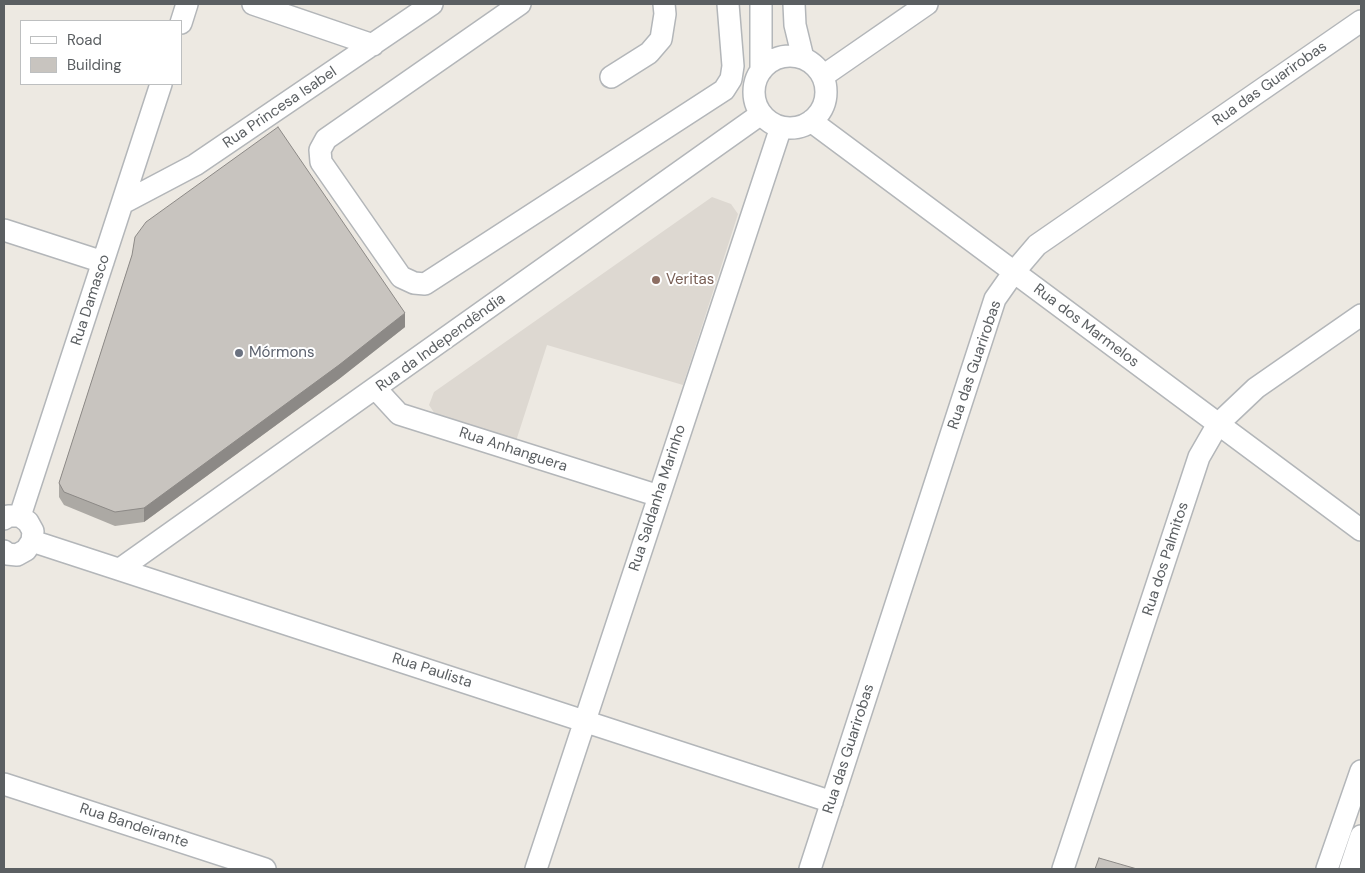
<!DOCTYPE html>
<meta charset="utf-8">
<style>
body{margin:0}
#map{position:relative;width:1365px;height:873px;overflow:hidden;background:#ede9e2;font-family:"DM Sans",sans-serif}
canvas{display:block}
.frame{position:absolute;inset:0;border:5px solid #5b5f62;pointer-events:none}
.legend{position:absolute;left:20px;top:20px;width:162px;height:65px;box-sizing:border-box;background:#fff;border:1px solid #bdbfc0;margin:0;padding:6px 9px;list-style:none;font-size:15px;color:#5b5f62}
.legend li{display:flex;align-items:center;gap:10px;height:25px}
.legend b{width:25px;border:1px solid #bdbfc0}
</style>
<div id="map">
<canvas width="1365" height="873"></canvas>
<div class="frame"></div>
<ul class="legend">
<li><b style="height:6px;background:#fff"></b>Road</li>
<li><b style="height:14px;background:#c8c4bf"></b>Building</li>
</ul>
</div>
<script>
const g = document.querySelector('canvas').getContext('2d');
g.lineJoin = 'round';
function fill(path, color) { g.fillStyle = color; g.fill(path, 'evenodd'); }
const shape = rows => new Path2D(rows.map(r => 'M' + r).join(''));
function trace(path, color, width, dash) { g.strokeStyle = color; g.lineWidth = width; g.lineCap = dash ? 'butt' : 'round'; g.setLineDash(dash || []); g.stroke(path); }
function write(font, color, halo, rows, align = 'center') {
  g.font = font + ' "DM Sans",sans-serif'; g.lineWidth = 4; g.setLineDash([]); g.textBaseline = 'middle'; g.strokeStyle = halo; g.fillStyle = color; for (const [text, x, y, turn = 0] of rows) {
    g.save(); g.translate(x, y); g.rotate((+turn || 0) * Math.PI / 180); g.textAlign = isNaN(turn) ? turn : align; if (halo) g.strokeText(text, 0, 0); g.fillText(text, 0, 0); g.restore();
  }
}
fill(shape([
 [712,197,731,204,738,214,683,385,547,345,516,441,435,414,429,405,434,392]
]), '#ddd8d1');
const minor = shape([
 [253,4,373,45],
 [520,4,326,139,320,150,321,162,401,277,414,283,425,284,724,90,731,79,733,66,728,4],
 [761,4,761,71],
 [794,4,795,25,803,58],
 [181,23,187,4],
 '754 92a36 36 0 1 1 72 0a36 36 0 1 1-72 0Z',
 [823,76,927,4],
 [611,77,649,53,661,39,665,14,664,4],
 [811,121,1361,530],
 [123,203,195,165,432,4],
 [4,230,103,262],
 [376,389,399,414,659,496],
 [20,516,161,84],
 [4,519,8,516,20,516,28,522,33,531,32,541,26,550,17,555,7,554,4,551],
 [32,541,832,802],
 [120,569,761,114],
 [4,784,265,869],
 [536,869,781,127],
 [810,869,995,299,1014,272,1037,245,1361,21],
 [1063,869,1199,457,1218,424,1256,388,1361,315],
 [1327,869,1361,771],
 [1350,869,1361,836]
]);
trace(minor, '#b3b6b9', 24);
trace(minor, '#fff', 21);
fill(shape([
 [132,255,405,327,339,379,144,522,115,526,64,505,59,497,59,483]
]), '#aca9a4');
fill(shape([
 [405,313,405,327,339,379,144,522,144,508]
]), '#8c8986');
const building = shape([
 [278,127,405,313,339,365,144,508,115,512,64,492,59,483,132,255,135,237,146,222,278,127],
 [1099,858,1137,869,1095,869,1099,858]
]);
fill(building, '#c8c4bf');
trace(building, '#8c8986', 1);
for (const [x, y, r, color] of [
 [656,280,5,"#8d6e63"],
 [239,353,5,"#6b7280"]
]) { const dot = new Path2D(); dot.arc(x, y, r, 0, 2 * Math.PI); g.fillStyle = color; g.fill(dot); trace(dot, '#fff', 2); }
write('15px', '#5b5f62', '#fff', [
 ["Rua das Guarirobas",1270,84,-35],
 ["Rua Princesa Isabel",280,108,-34],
 ["Rua Damasco",91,300,-72],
 ["Rua dos Marmelos",1086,326,37],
 ["Rua da Independêndia",441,343,-36],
 ["Rua das Guarirobas",975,365,-71],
 ["Rua Anhanguera",513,450,18],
 ["Rua Saldanha Marinho",658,498,-72],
 ["Rua dos Palmitos",1166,559,-72],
 ["Rua Paulista",432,671,18],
 ["Rua das Guarirobas",849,749,-72],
 ["Rua Bandeirante",134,826,18]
]);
write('15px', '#785e54', '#fff', [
 ["Veritas",666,280]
], 'left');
write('15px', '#5b616d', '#fff', [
 ["Mórmons",249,353]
], 'left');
</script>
